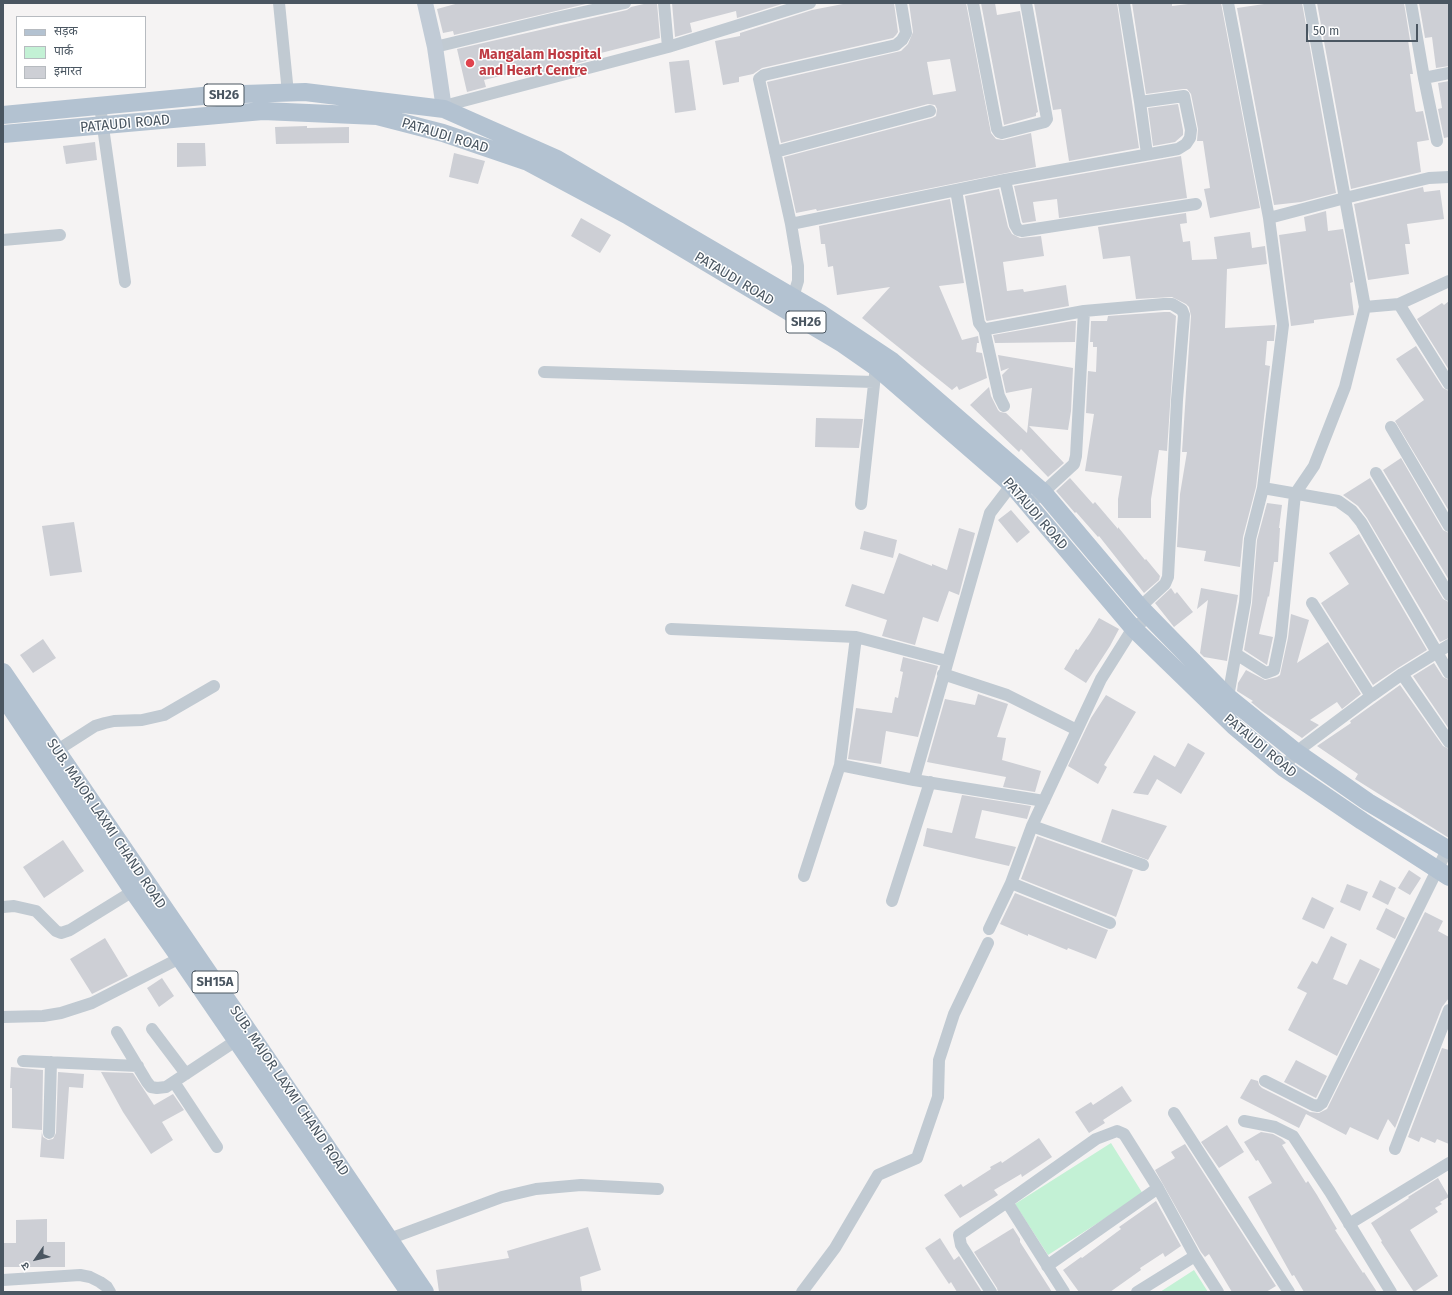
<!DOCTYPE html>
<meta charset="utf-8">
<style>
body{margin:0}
#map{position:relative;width:1452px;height:1295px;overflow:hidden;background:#f5f3f3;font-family:"Fira Sans","Noto Sans Devanagari",sans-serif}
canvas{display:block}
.frame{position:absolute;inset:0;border:4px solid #4a5661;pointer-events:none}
.legend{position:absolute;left:16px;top:16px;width:130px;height:72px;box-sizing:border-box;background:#fff;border:1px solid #b7bbc0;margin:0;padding:5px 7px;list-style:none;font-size:12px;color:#4a5661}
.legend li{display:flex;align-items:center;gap:8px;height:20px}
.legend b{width:20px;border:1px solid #b7bbc0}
.north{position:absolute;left:16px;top:1239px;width:40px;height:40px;-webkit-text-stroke:3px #fff;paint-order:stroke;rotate:236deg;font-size:11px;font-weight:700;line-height:16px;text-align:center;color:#4a5661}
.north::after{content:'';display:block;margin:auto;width:14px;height:18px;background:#4a5661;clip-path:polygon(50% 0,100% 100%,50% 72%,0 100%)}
.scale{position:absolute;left:1306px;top:24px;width:112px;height:18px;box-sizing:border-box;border:2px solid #4a5661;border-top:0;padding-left:5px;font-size:12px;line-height:14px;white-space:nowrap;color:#4a5661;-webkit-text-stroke:3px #fff;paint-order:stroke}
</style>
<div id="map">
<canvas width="1452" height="1295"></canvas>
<div class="frame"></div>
<ul class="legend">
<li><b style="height:5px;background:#b3c2d1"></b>सड़क</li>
<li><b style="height:11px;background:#c3f1d5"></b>पार्क</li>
<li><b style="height:11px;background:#cdcfd5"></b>इमारत</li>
</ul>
<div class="north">उ</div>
<div class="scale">50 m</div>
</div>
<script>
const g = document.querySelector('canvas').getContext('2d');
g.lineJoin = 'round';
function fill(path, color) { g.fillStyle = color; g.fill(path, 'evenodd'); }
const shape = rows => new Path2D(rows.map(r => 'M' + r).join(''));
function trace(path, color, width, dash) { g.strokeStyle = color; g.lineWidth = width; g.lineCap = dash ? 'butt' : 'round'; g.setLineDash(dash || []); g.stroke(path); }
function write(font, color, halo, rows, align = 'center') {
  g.font = font + ' "Fira Sans",sans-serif'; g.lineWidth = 3; g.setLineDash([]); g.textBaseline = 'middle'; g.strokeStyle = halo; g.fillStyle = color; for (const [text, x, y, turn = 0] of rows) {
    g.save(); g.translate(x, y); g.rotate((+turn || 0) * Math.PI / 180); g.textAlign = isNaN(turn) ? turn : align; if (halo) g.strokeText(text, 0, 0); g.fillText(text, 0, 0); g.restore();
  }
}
fill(shape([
 [1111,1143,1143,1194,1048,1255,1015,1204],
 [1194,1270,1208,1292,1160,1292]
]), '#c3f1d5');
fill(shape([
 [459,3,590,3,454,35,453,31,443,33,437,9],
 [648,3,657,3,660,38,593,55,594,59,525,77,524,70,484,80,486,87,467,92,457,49,627,10,631,7],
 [672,3,785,3,737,18,736,11,690,23,692,32,675,37],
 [848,3,894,3,898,32,896,35,893,38,762,68,753,74,739,77,739,82,723,85,715,41,740,36,740,33,812,10],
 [909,3,966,3,991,133,996,139,1003,140,1031,133,1036,167,817,211,816,209,796,213,784,157,932,118,936,116,937,109,935,105,928,104,781,143,767,82,901,51,908,44,913,32],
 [950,59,956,91,933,95,927,62],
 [981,3,995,3,997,15,1020,11,1038,112,1036,113,1036,116,1004,125],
 [1034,3,1117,3,1139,148,1069,161,1061,109,1053,110],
 [1132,3,1172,3,1172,6,1196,3,1221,3,1260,208,1210,218,1204,189,1210,188,1203,141,1197,141,1198,129,1191,94,1187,89,1183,89,1146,94],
 [1271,3,1302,3,1336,193,1301,202,1274,205,1237,8],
 [1317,3,1404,3,1410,40,1408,40,1413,74,1410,74,1415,109,1416,112,1423,111,1429,140,1417,142,1421,172,1351,189],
 [1419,3,1449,3,1449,66,1436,68,1432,37,1425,38],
 [689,60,696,110,675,113,669,62],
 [1449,81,1449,137,1444,138,1438,109,1442,108,1438,83],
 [1178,104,1183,130,1183,135,1175,142,1153,146,1148,108],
 [307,126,307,128,349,127,349,143,276,144,275,127],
 [95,142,97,160,66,164,63,146],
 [177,143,205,143,206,166,177,167],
 [454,153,485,161,478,184,449,177],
 [1181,156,1187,198,1059,218,1057,199,1033,202,1036,221,1023,223,1022,222,1014,186],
 [1423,187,1424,192,1440,190,1444,219,1407,224,1410,244,1405,244,1409,274,1368,280,1354,204],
 [999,189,1008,227,1012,234,1020,238,1041,236,1044,256,1003,262,1007,291,1023,289,1024,292,1066,285,1069,306,987,321,986,320,965,196],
 [950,199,964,283,939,286,962,340,978,336,979,343,977,343,976,352,982,353,987,378,959,390,957,386,952,390,862,318,890,287,837,295,833,266,828,267,825,244,821,244,819,226],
 [1326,211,1328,231,1343,229,1353,282,1350,283,1354,315,1314,320,1314,323,1291,326,1279,235,1306,231,1304,217],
 [1186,213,1187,223,1180,224,1183,242,1190,241,1192,260,1217,259,1214,237,1250,232,1252,248,1265,246,1267,264,1227,269,1225,328,1275,325,1274,341,1267,341,1265,365,1270,366,1256,487,1243,537,1240,567,1204,561,1206,551,1177,547,1180,494,1187,452,1182,452,1191,316,1189,307,1186,304,1172,297,1136,299,1130,256,1103,259,1098,227],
 [581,218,611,235,600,253,571,236],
 [1449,301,1449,370,1417,319,1442,303,1444,305],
 [1164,312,1170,312,1176,316,1167,451,1159,450,1151,499,1151,518,1118,518,1118,499,1122,476,1085,471,1094,414,1086,413,1088,371,1096,372,1097,347,1093,347,1093,342,1090,342,1091,321,1107,321,1108,316],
 [1072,321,1076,321,1075,342,995,343,993,335],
 [1416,346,1443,388,1449,391,1449,511,1395,421,1424,400,1396,359],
 [998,355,1073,368,1071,411,1068,430,1029,426,1064,463,1048,477,1021,449,1019,452,970,405,989,387,991,396,998,410,1000,412,1006,413,1027,433,1032,388,1006,393,1002,375,1009,368,1001,371],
 [816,418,863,419,859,448,815,447],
 [1401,458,1443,530,1449,533,1449,580,1383,470],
 [1070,478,1093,504,1095,502,1118,529,1118,527,1145,560,1146,559,1160,576,1159,580,1144,593,1099,536,1098,537,1076,512,1075,513,1056,491],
 [1370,478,1443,599,1449,602,1449,638,1440,642,1367,518,1358,506,1343,495],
 [1267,503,1282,505,1279,528,1280,528,1278,562,1274,562,1269,597,1268,596,1259,634,1273,637,1267,665,1244,650,1252,603,1257,540],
 [1011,510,1030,532,1017,543,998,520],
 [74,522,82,572,50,576,42,526],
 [959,528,975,533,959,595,949,591,938,622,923,617,915,645,882,636,887,620,845,606,852,584,884,594,899,553,932,566,932,564,947,570],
 [864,531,897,540,893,558,860,549],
 [1359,534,1427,650,1398,668,1373,685,1321,603,1349,584,1329,553],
 [1171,588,1175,594,1177,592,1193,612,1174,627,1155,603],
 [1201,588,1238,595,1227,661,1204,657,1200,653,1208,600,1197,609],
 [1291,614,1309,620,1297,663,1328,642,1361,694,1342,709,1337,702,1310,720,1319,725,1302,738,1262,711,1251,702,1253,701,1237,691,1238,683,1246,670,1265,680,1277,677,1280,675,1288,638],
 [1099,618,1119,629,1110,646,1086,683,1064,669,1076,649,1078,650,1090,633],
 [43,639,56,658,33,673,20,655],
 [903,657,938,666,918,737,886,731,881,764,848,759,856,708,892,713,895,697,898,698,903,672,900,671],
 [1434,663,1443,677,1449,680,1449,729,1413,676],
 [1400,685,1443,746,1449,749,1449,838,1355,779,1358,774,1317,746,1351,723,1350,721],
 [978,694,1008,704,997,737,1006,738,1002,760,1041,771,1035,792,1003,787,1006,777,927,762,945,699,975,705],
 [1106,695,1136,712,1104,765,1107,767,1098,784,1068,766,1091,718],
 [1188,743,1205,753,1181,794,1157,779,1148,795,1133,793,1154,755,1175,767],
 [962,795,1031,806,1027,819,982,810,975,838,1016,847,1009,866,923,846,927,828,952,833],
 [1112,809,1167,826,1148,860,1101,842],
 [1037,836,1133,870,1116,917,1021,879],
 [63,840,84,871,44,898,23,867],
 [1409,870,1421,878,1410,895,1398,888],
 [1380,880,1396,888,1388,905,1372,897],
 [1347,884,1368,892,1360,911,1340,902],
 [1015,893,1108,930,1096,959,1068,948,1067,950,1028,934,1028,936,1000,924],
 [1312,897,1334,908,1324,929,1302,919],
 [1386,908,1405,918,1395,939,1376,929],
 [1425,912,1443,921,1438,931,1449,937,1449,998,1442,1007,1395,1128,1388,1119,1378,1140,1350,1127,1346,1135,1306,1114,1299,1128,1240,1098,1251,1079,1258,1081,1259,1085,1262,1088,1310,1112,1319,1113,1327,1109],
 [1331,936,1347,944,1333,979,1347,985,1360,959,1380,969,1337,1056,1288,1030,1307,993,1297,988,1312,961,1317,964],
 [105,938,128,976,92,994,70,959],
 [162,978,174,996,159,1007,147,988],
 [1442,1048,1449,1050,1449,1144,1437,1139,1435,1143,1421,1137,1419,1142,1408,1137],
 [1296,1060,1327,1076,1316,1098,1284,1082],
 [11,1067,43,1070,42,1133,43,1137,48,1140,53,1139,56,1133,58,1072,84,1074,83,1088,69,1087,64,1159,40,1157,42,1130,12,1128,12,1088,10,1088],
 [101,1072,133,1073,154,1105,173,1094,184,1110,162,1122,173,1140,151,1154,123,1112],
 [1122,1086,1132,1101,1103,1120,1105,1123,1089,1133,1075,1112,1091,1102,1093,1105],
 [1227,1125,1244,1152,1219,1168,1201,1142],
 [1261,1132,1273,1134,1282,1139,1286,1143,1282,1145,1306,1183,1308,1181,1317,1195,1337,1229,1335,1230,1363,1273,1364,1272,1377,1292,1304,1292,1294,1275,1292,1276,1248,1197,1272,1183,1258,1160,1256,1161,1244,1142],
 [1039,1138,1052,1157,1022,1177,1021,1174,994,1190,998,1195,960,1218,944,1195,961,1184,963,1187,991,1169,990,1167,1001,1161,1002,1163],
 [1185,1144,1276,1286,1266,1292,1232,1292,1209,1254,1205,1257,1201,1252,1155,1170,1175,1158,1171,1152],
 [1438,1178,1449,1197,1440,1202,1442,1204,1435,1208,1438,1212,1410,1230,1438,1276,1414,1292,1381,1242,1382,1241,1371,1223,1409,1198,1408,1197],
 [1156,1201,1181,1246,1165,1257,1163,1253,1140,1268,1141,1270,1110,1292,1079,1292,1063,1270,1081,1257,1082,1258,1121,1229,1119,1227],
 [47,1219,47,1242,65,1242,65,1267,3,1267,3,1243,16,1243,16,1220],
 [588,1227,601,1270,580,1277,582,1292,439,1292,436,1270,509,1258,507,1251],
 [1013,1228,1020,1239,1020,1242,1052,1292,998,1292,997,1288,974,1252],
 [940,1238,954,1260,959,1256,982,1292,957,1292,951,1282,949,1284,925,1248]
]), '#cdcfd5');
trace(shape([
 [279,3,288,93],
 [664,3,668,47],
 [973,3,997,129,999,132,1002,133,1045,122,1047,119,1026,3],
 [1124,3,1140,102,1147,154],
 [1411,3,1424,78,1437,141],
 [435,47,556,18,625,3],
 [1424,78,1449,73],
 [100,106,125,282],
 [444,106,668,47,810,3],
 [775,152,930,111],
 [1005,180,1015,225,1018,230,1022,231,1196,204],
 [956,190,979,323,985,331],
 [1269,218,1345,198,1429,178,1449,177],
 [791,224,1005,180,1178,149,1186,144,1190,138,1191,130,1184,96,1140,102],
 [3,240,60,235],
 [789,303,793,297,798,281,798,266,791,224,759,79,764,75,896,45,902,40,906,33,901,3],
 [1399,304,1449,384],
 [1365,307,1399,304,1449,281],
 [544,372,874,382],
 [1004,406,999,396,985,333,987,329,1084,311,1164,304,1172,304,1182,310,1184,315,1177,400,1168,577,1165,584,1140,607],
 [1391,427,1449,526],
 [1376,473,1449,595],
 [1263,488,1338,501,1352,511,1361,522,1449,673],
 [1038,497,1074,464,1076,456,1084,311],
 [861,504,875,375],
 [1312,603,1371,696],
 [671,629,856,637,947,661],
 [1236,654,1266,673,1274,670,1281,636,1295,494,1314,466,1345,387,1365,307,1309,3],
 [943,674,1007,695,1077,730],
 [1402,674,1449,742],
 [1228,697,1245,602,1250,539,1263,488,1283,325,1269,218,1228,3],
 [56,751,95,726,105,723,114,721,142,720,164,715,214,686],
 [840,765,914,780,1044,801],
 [1284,768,1296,752,1371,696,1402,674,1449,645],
 [914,780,990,513,1016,479],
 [1032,826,1143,865],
 [804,876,840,765,856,637],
 [1011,883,1110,923],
 [892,901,930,782],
 [3,907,14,906,36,911,56,931,61,933,70,930,138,888],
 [989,929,1011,883,1032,826,1101,679,1133,628,1149,617],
 [3,1017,43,1016,61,1013,92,1003,180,958],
 [152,1029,186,1074],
 [117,1032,147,1082,151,1087,157,1088,166,1087,237,1040],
 [23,1061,138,1066],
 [1265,1081,1313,1105,1318,1106,1322,1103,1449,846],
 [174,1082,217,1147],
 [1174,1113,1289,1292],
 [1244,1121,1275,1127,1293,1136,1330,1192,1391,1292],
 [49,1133,51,1062],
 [1395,1149,1449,1010],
 [1007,1202,1064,1292],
 [1349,1224,1449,1163],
 [389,1239,502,1197,536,1189,581,1185,658,1189],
 [1047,1266,1158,1188],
 [3,1280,80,1275,90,1277,100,1282,107,1287,110,1292],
 [802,1292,835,1248,878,1175,917,1158,938,1097,939,1060,954,1014,988,943],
 [991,1292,961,1245,959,1235,1007,1202,1096,1139,1117,1131,1124,1134,1158,1188,1195,1256,1218,1292],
 [1137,1292,1195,1256]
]), '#c1cad2', 12);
trace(shape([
 [425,3,435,47,444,109]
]), '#c1cbd6', 16);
trace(shape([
 [3,115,213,95,305,92,444,109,557,159,820,313,892,361,1043,492,1140,607,1228,697,1296,752,1368,802,1449,850],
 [3,134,263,111,377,116,443,133,528,162,627,215,843,344,876,367,1012,485,1133,628,1234,726,1284,768,1362,821,1449,877],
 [3,672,249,1032,425,1292],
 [3,696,133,891,180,958,409,1292]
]), '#b3c2d1', 18);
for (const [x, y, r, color] of [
 [470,63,5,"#e0444e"]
]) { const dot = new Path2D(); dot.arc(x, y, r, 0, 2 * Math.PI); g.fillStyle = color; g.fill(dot); trace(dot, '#fff', 1.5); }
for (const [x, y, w] of [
 [224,95,40],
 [806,322,40],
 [215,982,46]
]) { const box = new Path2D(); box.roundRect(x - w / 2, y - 11, w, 22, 3); g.fillStyle = '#fff'; g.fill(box); trace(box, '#4a5661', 1); }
write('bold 13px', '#4a5661', null, [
 ["SH26",224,95],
 ["SH26",806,322],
 ["SH15A",215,982]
]);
write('bold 14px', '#be3a42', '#fff', [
 ["Mangalam Hospital",479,55],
 ["and Heart Centre",479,71]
], 'left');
write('14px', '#4a5661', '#fff', [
 ["PATAUDI ROAD",125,124,-5],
 ["PATAUDI ROAD",445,136,17],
 ["PATAUDI ROAD",734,279,31],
 ["PATAUDI ROAD",1035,514,49],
 ["PATAUDI ROAD",1260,746,40],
 ["SUB. MAJOR LAXMI CHAND ROAD",106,824,56],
 ["SUB. MAJOR LAXMI CHAND ROAD",289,1091,56]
]);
</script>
